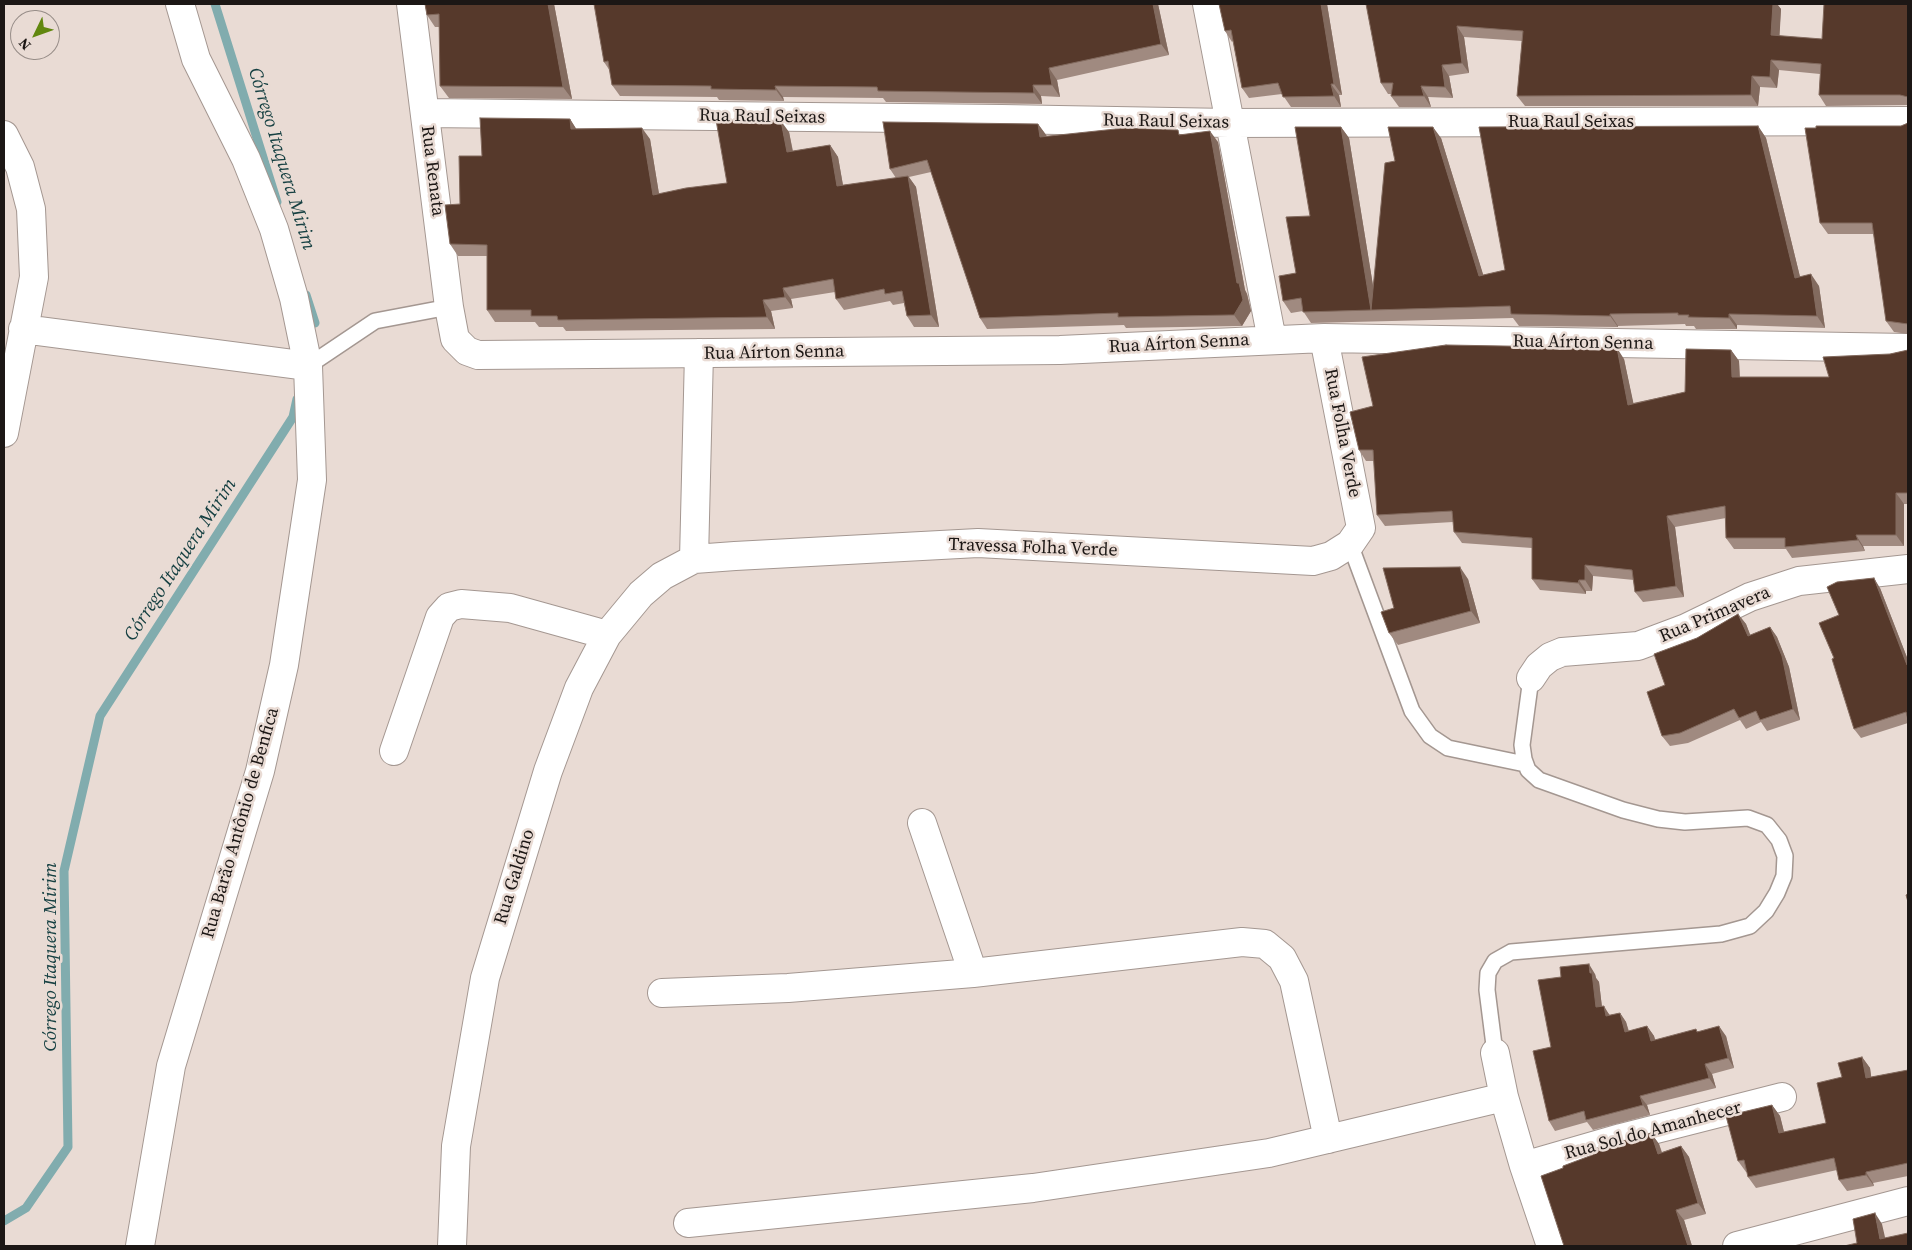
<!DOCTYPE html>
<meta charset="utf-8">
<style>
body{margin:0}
#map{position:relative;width:1912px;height:1250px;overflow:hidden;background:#e9dbd4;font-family:"Source Serif 4",serif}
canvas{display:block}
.frame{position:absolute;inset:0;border:5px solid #1c1715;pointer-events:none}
.north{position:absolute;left:10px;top:10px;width:50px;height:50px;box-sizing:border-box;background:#e9dbd4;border:1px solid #978d88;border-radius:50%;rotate:228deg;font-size:14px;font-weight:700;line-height:20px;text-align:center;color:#1c1715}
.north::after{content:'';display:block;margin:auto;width:18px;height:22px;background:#61870e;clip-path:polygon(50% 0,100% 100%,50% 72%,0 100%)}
</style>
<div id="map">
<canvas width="1912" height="1250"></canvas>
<div class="frame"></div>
<div class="north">N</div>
</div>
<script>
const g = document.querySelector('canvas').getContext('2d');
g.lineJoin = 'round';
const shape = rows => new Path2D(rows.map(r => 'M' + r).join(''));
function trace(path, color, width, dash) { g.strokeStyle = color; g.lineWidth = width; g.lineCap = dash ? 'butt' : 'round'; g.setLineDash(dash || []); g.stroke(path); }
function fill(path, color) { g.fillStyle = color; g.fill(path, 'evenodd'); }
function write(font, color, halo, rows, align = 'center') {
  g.font = font + ' "Source Serif 4",serif'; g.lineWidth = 5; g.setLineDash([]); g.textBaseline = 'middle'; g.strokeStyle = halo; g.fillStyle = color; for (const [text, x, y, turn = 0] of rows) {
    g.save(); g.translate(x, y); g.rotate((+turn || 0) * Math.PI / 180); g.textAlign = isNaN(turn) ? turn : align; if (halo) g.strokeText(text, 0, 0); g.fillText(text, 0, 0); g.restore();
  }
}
trace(shape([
 [215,4,277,202],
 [306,295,315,323],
 [4,1221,26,1208,68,1147,64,871,100,716,293,417,297,399]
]), '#81acae', 9);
const service = shape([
 [308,366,375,321,449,307],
 [1350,544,1412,711,1430,736,1448,748,1525,764],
 [1495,1053,1487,990,1488,973,1495,961,1511,952,1721,934,1750,926,1766,911,1777,893,1784,876,1785,856,1779,840,1767,825,1748,818,1685,822,1658,819,1623,810,1539,780,1528,770,1524,759,1522,745,1531,678]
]);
const minor = shape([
 [411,4,449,307,455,339,467,351,478,355,1060,350,1324,338,1908,348],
 [1207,4,1272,340],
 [425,113,1002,119,1229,123,1908,121],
 [4,135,20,167,31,209,34,277,4,433],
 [23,329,308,366],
 [694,559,699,353],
 [1531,678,1539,666,1550,657,1562,652,1638,646,1686,628,1750,597,1799,581,1908,569],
 [394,751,440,617,449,607,461,604,510,608,607,635],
 [922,823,973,973],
 [662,993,788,988,973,973,1242,942,1265,944,1282,958,1294,981,1328,1139],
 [1495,1053,1504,1097,1524,1166,1551,1246],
 [1524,1166,1621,1138,1782,1097],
 [688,1223,1033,1188,1269,1153,1504,1097],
 [140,1246,171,1066,260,771,284,665,312,480,308,366,294,298,274,229,246,159,196,59,180,4],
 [452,1246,456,1146,485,978,548,771,579,688,607,635,641,594,662,576,694,559,735,556,978,543,1313,561,1331,556,1350,544,1361,528,1324,338],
 [1737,1246,1908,1201]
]);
trace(service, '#a49791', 18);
trace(minor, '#a49791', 30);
trace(service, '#fff', 15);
trace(minor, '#fff', 28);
fill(shape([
 [425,4,554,4,572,99,449,98,440,86,439,27,435,27,427,15],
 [594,4,1158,4,1169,55,1057,80,1060,97,1041,96,1042,104,886,102,883,98,783,97,784,101,719,100,717,97,620,96,612,85,610,71,604,62],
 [1327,4,1342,95,1339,95,1341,107,1291,107,1282,94,1249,98,1242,88,1233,41,1232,42,1225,31],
 [1366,4,1777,4,1781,9,1779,36,1822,39,1908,4,1908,105,1826,106,1819,95,1820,74,1779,70,1777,88,1760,87,1758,106,1525,106,1517,96,1522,41,1464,37,1469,73,1449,76,1453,98,1428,97,1431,107,1399,107,1391,96,1392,94,1388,94,1381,83],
 [570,119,576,129,650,139,659,194,727,183,789,132,793,151,830,145,838,157,843,185,896,178,890,169,1038,124,1047,136,1181,134,1218,142,1245,290,1247,294,1251,311,1242,326,1238,326,1126,328,1124,325,987,329,980,318,931,172,909,177,916,187,939,327,914,327,907,316,904,303,893,305,890,301,844,310,836,299,835,292,791,299,793,308,771,311,775,329,566,331,563,327,539,327,535,322,495,322,487,310,487,256,458,256,450,244,460,204],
 [1908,123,1908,334,1894,332,1886,321,1874,234,1828,234,1820,223,1901,126],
 [1758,126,1766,138,1800,277,1819,286,1825,328,1737,325,1737,329,1696,329,1694,326,1686,326,1685,324,1618,326,1618,327,1519,326,1513,318,1311,323,1303,311,1291,313,1283,301,1296,273,1310,216,1341,127,1349,138,1373,286,1395,161,1441,138,1483,275,1505,270],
 [1731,350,1739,361,1740,377,1829,377,1890,354,1908,350,1908,504,1904,504,1904,546,1863,546,1865,551,1792,558,1786,549,1734,549,1726,538,1726,518,1675,527,1684,597,1643,602,1635,592,1634,580,1593,576,1592,591,1586,591,1586,594,1540,590,1532,579,1532,548,1462,543,1454,532,1453,522,1385,526,1377,515,1374,461,1366,461,1359,450,1624,359,1633,403,1685,392],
 [1468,579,1480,623,1398,645,1389,633,1394,608],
 [1880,588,1908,660,1908,723,1861,738,1854,729,1834,658,1839,615],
 [1738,614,1746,624,1750,635,1770,627,1777,637,1789,667,1800,720,1767,731,1761,722,1746,729,1740,720,1688,743,1670,746,1662,736,1665,685,1697,638],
 [1595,974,1596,978,1599,982,1602,1007,1610,1015,1620,1013,1626,1022,1629,1031,1647,1026,1654,1036,1655,1040,1698,1031,1726,1036,1734,1068,1712,1074,1716,1088,1647,1105,1650,1115,1593,1130,1587,1122,1555,1131,1549,1121,1551,1047],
 [1862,1057,1870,1068,1871,1077,1908,1070,1908,1176,1873,1183,1874,1186,1847,1191,1839,1180,1837,1170,1756,1188,1748,1177,1747,1172,1746,1172,1738,1161,1772,1105,1780,1116,1784,1132,1826,1123,1842,1077],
 [1651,1133,1659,1144,1662,1152,1681,1146,1689,1157,1706,1214,1684,1220,1692,1246,1564,1246,1563,1168]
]), '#a08a80');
fill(shape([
 [548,4,554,4,572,99,563,87],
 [1153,4,1158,4,1169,55,1161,44],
 [1321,4,1327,4,1342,95,1334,84],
 [1773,4,1777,4,1781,9,1779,46,1771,35],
 [1457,26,1464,37,1469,73,1462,63],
 [1771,60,1779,70,1777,88,1770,77],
 [1442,65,1449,76,1453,98,1445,87],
 [1049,68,1057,80,1060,97,1052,85],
 [1752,76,1760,87,1758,106,1751,95],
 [1331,84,1339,95,1341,107,1334,96],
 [1033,85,1041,96,1042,104,1034,93],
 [775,86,783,97,784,101,776,90],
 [1421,86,1428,97,1431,107,1424,96],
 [570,119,577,130,571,129],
 [781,121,789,132,795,164,787,152],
 [1038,124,1046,135,1048,148,1040,137],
 [1758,126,1766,138,1803,289,1795,278],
 [1341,127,1349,138,1377,310,1371,310],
 [1433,127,1441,138,1487,287,1479,276],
 [642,128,650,139,661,206,653,195],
 [1210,131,1218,142,1245,290,1247,294,1251,311,1242,326,1234,315,1237,283],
 [830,145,838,157,845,197,837,186],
 [908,176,916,187,939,327,931,315],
 [1811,274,1819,286,1825,328,1817,316],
 [783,288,791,299,793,308,785,297],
 [763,300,771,311,775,329,767,317],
 [1610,314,1618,326,1618,327,1610,316],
 [1729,314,1737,325,1737,329,1729,318],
 [1617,348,1624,359,1636,415,1628,405],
 [1731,350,1739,361,1740,388,1732,377],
 [1896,493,1904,504,1904,546,1896,535],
 [1667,516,1675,527,1684,597,1676,586],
 [1856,535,1863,546,1865,551,1858,540],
 [1585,565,1593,576,1592,591,1585,580],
 [1460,567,1468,579,1480,623,1471,611],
 [1874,578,1880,588,1908,660,1908,667],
 [1579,580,1586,591,1586,594,1578,583],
 [1738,614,1746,624,1755,647,1748,636],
 [1770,627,1777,637,1789,667,1800,720,1793,709],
 [1589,964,1595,974,1596,978,1599,982,1603,1016,1596,1007],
 [1604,1006,1610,1016,1606,1016],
 [1620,1013,1626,1022,1631,1041,1625,1032],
 [1647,1026,1654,1036,1658,1050,1651,1041],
 [1719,1026,1726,1036,1734,1068,1728,1058],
 [1862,1057,1870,1068,1873,1089,1866,1078],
 [1705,1064,1712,1074,1716,1088,1709,1078],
 [1640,1096,1647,1105,1650,1115,1643,1105],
 [1772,1105,1780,1116,1787,1144,1779,1133],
 [1651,1133,1659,1144,1665,1164,1658,1154],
 [1681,1146,1689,1157,1706,1214,1698,1203],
 [1866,1172,1873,1183,1874,1186,1866,1175],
 [1676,1210,1684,1220,1692,1246,1688,1246],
 [1875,1213,1882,1224,1887,1246,1880,1239]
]), '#826a5e');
const building = shape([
 [425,4,548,4,563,87,440,86,439,14,427,15,425,4],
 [594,4,1153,4,1161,44,1049,68,1052,85,1033,85,1034,93,878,91,877,87,775,86,776,90,711,89,711,86,612,85,608,61,604,62,594,4],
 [1219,4,1321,4,1334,84,1331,84,1334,96,1283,97,1278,83,1242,88,1231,30,1225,31,1219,4],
 [1366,4,1773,4,1771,35,1822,39,1824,4,1908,4,1908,97,1900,95,1819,95,1821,64,1771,60,1770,77,1752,76,1751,95,1517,96,1523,31,1457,26,1462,63,1442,65,1445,87,1421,86,1424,96,1391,96,1393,83,1381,83,1366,4],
 [480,118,570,119,571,129,642,128,653,195,686,188,727,183,716,120,781,121,787,152,830,145,837,186,908,176,931,315,907,316,902,291,885,294,884,289,836,299,833,279,783,288,785,297,763,300,767,317,558,320,557,316,531,316,531,310,487,310,487,245,450,244,445,205,460,204,459,156,482,156,480,118],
 [883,122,1038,124,1040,137,1125,128,1178,130,1179,135,1210,131,1237,283,1239,283,1243,300,1234,315,1230,315,1118,317,1118,313,980,318,927,160,890,169,883,122],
 [1908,123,1908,324,1886,321,1872,223,1820,223,1805,128,1816,128,1816,126,1901,126,1908,123],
 [1758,126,1795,278,1811,274,1817,316,1729,314,1729,318,1688,317,1689,315,1678,315,1678,313,1610,314,1610,316,1511,314,1510,306,1303,312,1301,298,1283,301,1279,276,1296,273,1286,217,1310,216,1295,127,1341,127,1371,310,1385,163,1395,161,1388,127,1433,127,1479,276,1505,270,1479,127,1758,126],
 [1446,345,1617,348,1628,405,1685,392,1686,349,1731,350,1732,377,1829,377,1823,357,1890,354,1908,350,1908,493,1896,493,1896,535,1856,535,1858,540,1785,547,1785,538,1726,538,1725,506,1667,516,1676,586,1635,592,1632,570,1585,565,1585,580,1579,580,1578,583,1532,579,1532,538,1454,532,1452,511,1377,515,1373,450,1359,450,1350,412,1373,406,1362,357,1446,345],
 [1460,567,1471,611,1389,633,1381,612,1394,608,1383,568,1460,567],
 [1874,578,1907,665,1908,665,1908,720,1906,712,1854,729,1832,659,1834,658,1819,623,1839,615,1827,587,1837,582,1874,578],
 [1738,614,1748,636,1770,627,1782,656,1793,709,1760,720,1756,711,1739,718,1734,709,1680,733,1662,736,1647,692,1665,685,1654,654,1697,638,1738,614],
 [1908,894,1908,902,1906,895,1908,894],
 [1589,964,1590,973,1592,973,1596,1007,1604,1006,1606,1016,1620,1013,1625,1032,1647,1026,1651,1041,1696,1029,1697,1032,1719,1026,1728,1058,1705,1064,1709,1078,1640,1096,1643,1105,1586,1120,1584,1111,1549,1121,1533,1051,1551,1047,1538,980,1561,977,1560,967,1589,964],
 [1862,1057,1866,1078,1908,1070,1908,1163,1866,1172,1866,1175,1839,1180,1834,1158,1748,1177,1744,1160,1738,1161,1726,1116,1772,1105,1779,1133,1826,1123,1817,1083,1842,1077,1838,1063,1862,1057],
 [1651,1133,1658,1154,1681,1146,1698,1203,1676,1210,1688,1246,1564,1246,1541,1176,1563,1168,1563,1166,1595,1154,1594,1149,1651,1133],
 [1875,1213,1880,1239,1908,1233,1908,1246,1844,1246,1857,1243,1853,1219,1875,1213]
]);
fill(building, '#56392b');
trace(building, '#826a5e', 1);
write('18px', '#1c1715', '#e9dbd4', [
 ["Rua Raul Seixas",762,117,1],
 ["Rua Raul Seixas",1166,122,1],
 ["Rua Raul Seixas",1571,122],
 ["Rua Renata",432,171,83],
 ["Rua Aírton Senna",1583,343,1],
 ["Rua Aírton Senna",1179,344,-3],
 ["Rua Aírton Senna",774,353,-1],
 ["Rua Folha Verde",1342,433,79],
 ["Travessa Folha Verde",1033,548,2],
 ["Rua Primavera",1715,615,-23],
 ["Rua Barão Antônio de Benfica",241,823,-74],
 ["Rua Galdino",515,877,-73],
 ["Rua Sol do Amanhecer",1653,1131,-15]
]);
write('italic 19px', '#164042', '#e9dbd4', [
 ["Córrego Itaquera Mirim",281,159,73],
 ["Córrego Itaquera Mirim",181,560,-57],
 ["Córrego Itaquera Mirim",51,957,-90]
]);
</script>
